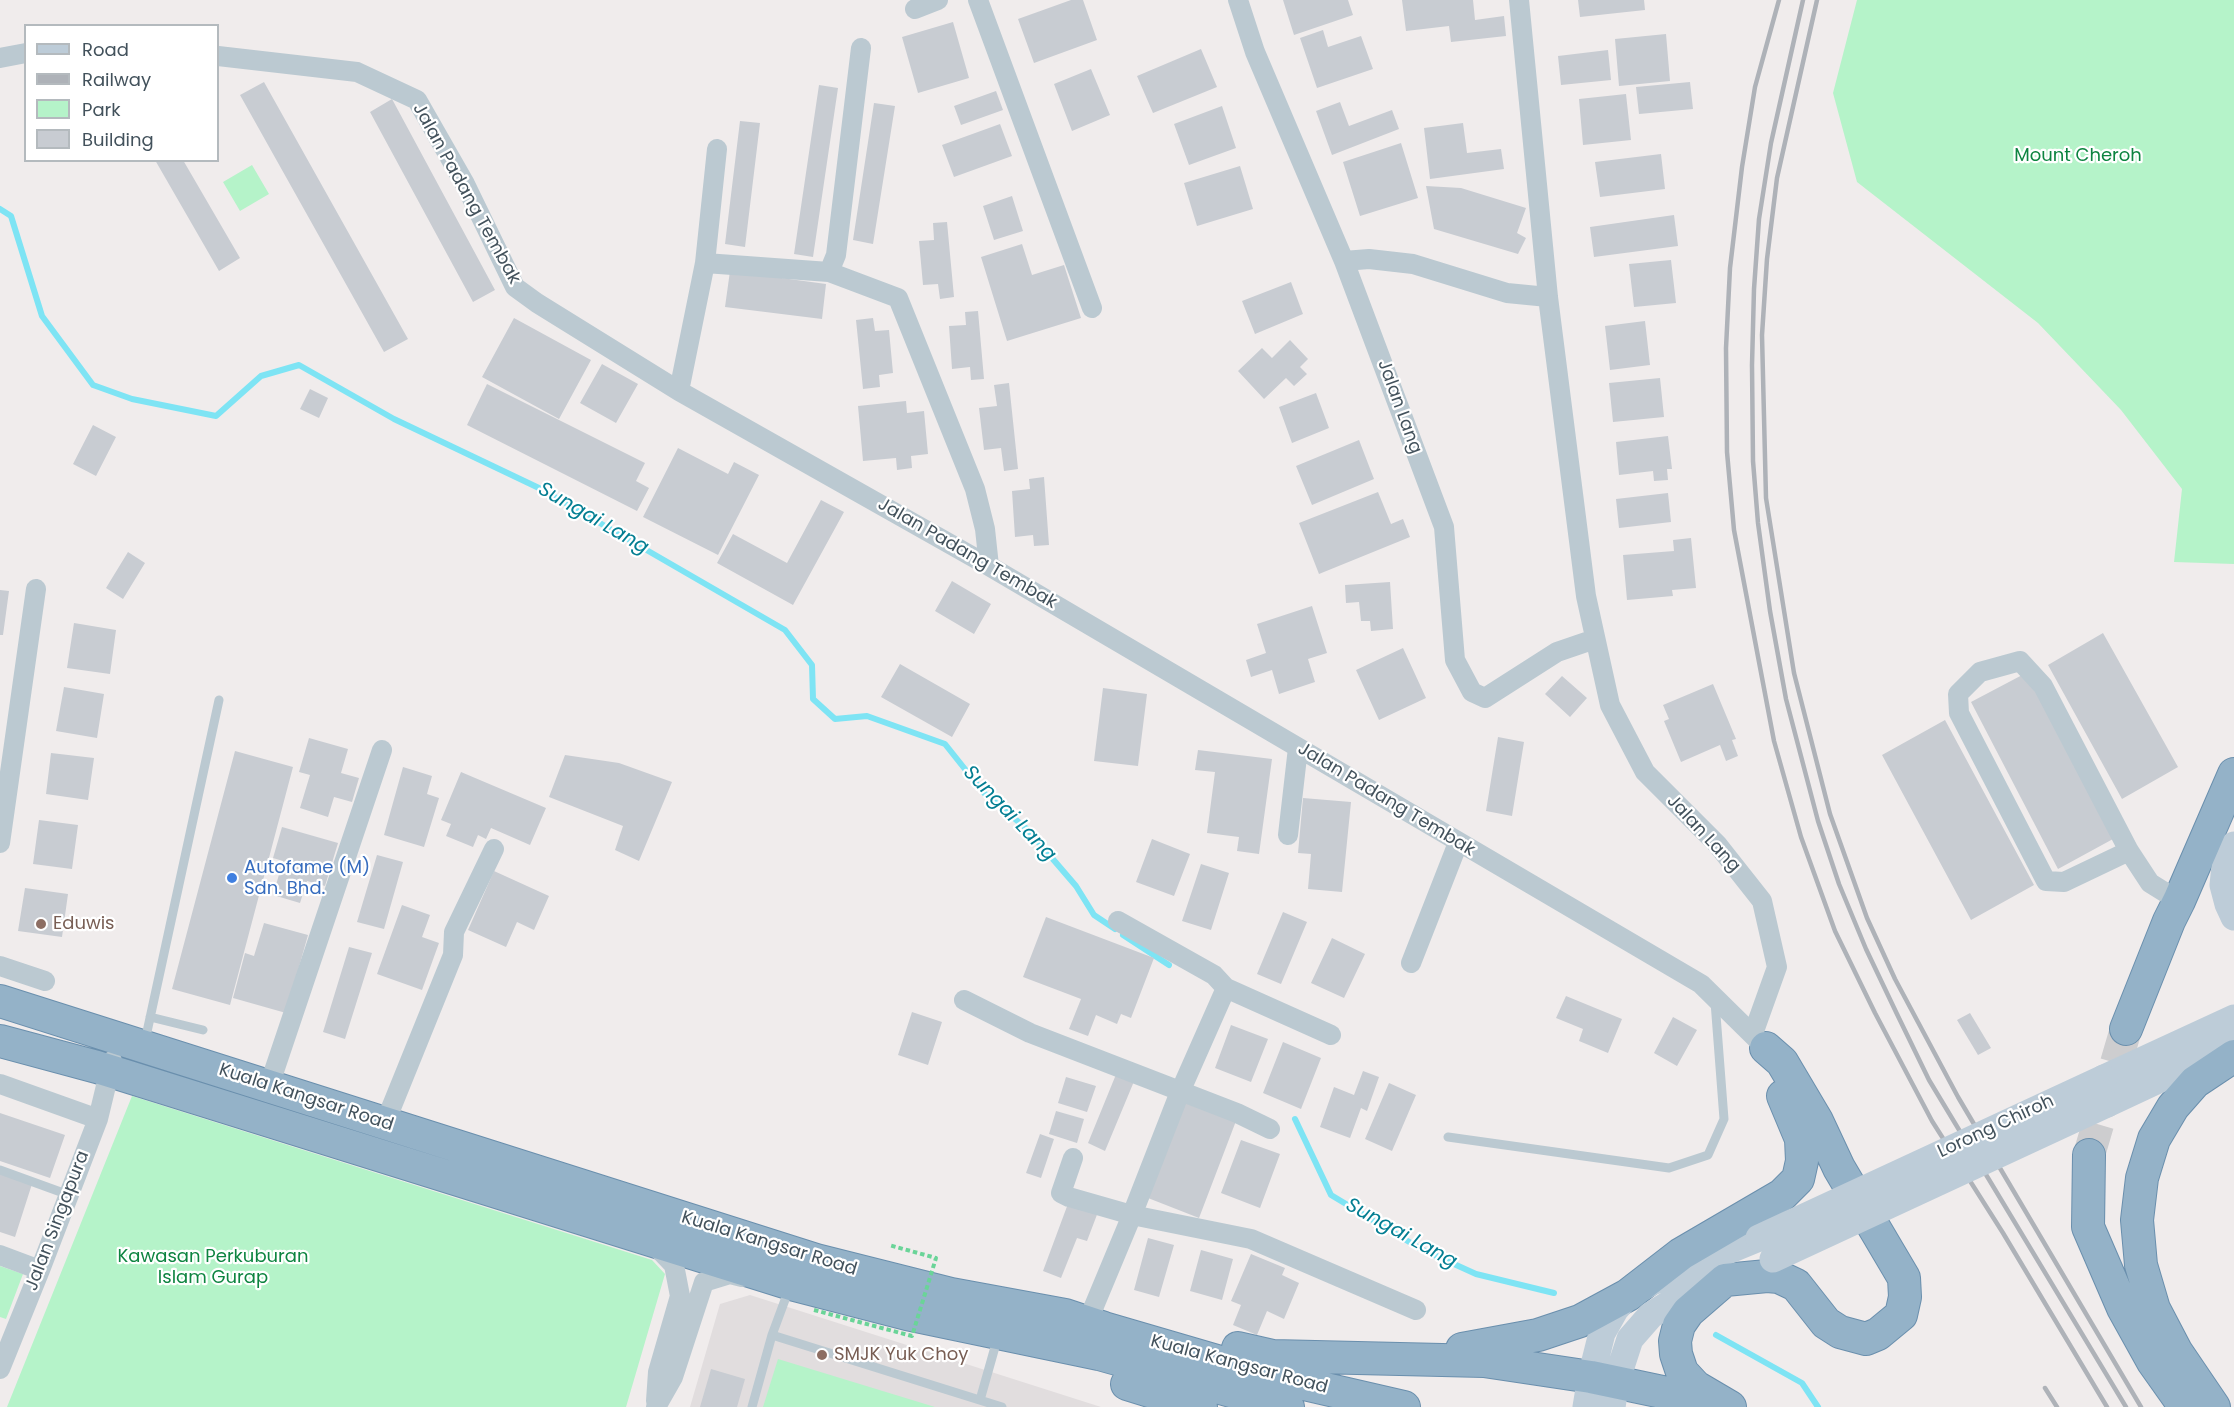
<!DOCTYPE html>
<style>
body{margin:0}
#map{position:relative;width:2234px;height:1407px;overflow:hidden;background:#f0ecec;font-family:Poppins,sans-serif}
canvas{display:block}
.legend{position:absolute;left:24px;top:24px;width:195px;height:138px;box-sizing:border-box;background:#fff;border:2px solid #b4babe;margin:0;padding:8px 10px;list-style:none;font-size:18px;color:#43525c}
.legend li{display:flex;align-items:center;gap:12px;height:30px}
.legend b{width:30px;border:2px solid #b4babe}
</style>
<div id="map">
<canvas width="2234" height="1407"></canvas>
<ul class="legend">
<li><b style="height:8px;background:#bdccd8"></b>Road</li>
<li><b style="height:8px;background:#aeb2b8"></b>Railway</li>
<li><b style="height:16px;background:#b5f3c9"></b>Park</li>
<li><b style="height:16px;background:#c8ccd2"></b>Building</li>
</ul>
</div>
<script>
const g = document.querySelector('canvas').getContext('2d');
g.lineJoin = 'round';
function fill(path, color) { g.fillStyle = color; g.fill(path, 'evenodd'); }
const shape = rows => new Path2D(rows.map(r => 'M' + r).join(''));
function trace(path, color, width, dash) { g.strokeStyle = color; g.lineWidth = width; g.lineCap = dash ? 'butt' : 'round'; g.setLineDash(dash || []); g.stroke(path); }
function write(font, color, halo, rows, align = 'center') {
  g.font = font + ' Poppins,sans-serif'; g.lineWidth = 4.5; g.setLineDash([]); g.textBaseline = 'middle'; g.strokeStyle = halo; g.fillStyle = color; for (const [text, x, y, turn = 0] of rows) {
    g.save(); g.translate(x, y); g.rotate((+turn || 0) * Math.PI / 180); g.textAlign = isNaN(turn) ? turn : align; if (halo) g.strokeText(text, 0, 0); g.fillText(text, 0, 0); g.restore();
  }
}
fill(shape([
 [750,1295,1101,1407,690,1407,720,1304]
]), '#e1ddde');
fill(shape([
 [1857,0,2234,0,2234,564,2174,562,2182,489,2121,410,2038,323,1857,182,1833,93],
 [252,165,269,194,240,211,223,182],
 [132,1096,652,1260,665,1274,626,1407,7,1407],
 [0,1266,23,1274,6,1319,0,1317],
 [778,1359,935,1407,763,1407]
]), '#b5f3c9');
trace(shape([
 [0,209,11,216,42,316,93,385,132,399,216,416,261,376,299,365,394,419,541,489,785,630,812,665,813,699,835,719,867,716,945,744,984,793,1027,829,1076,886,1094,915,1115,929],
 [1123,935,1169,965],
 [1295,1119,1331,1195,1421,1249,1476,1274,1554,1293],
 [1716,1335,1802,1383,1818,1407]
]), '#7ee4f4', 6);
fill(shape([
 [1071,0,1083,0,1097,40,1034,63,1018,19],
 [1283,0,1348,0,1353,15,1294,35],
 [1402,0,1473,0,1475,20,1504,16,1506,36,1451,42,1449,26,1406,31],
 [1578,0,1644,0,1645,10,1580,17],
 [953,22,969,78,918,93,902,37],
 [1323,30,1328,47,1361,36,1373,69,1317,88,1300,38],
 [1666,34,1670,81,1619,86,1615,39],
 [1201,49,1217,87,1153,113,1137,76],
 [1608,50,1611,80,1561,85,1558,56],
 [1091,69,1110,115,1072,131,1054,84],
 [264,82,408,339,384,352,240,95],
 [1690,82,1693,109,1639,114,1636,87],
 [819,85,838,88,813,257,794,254],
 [996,91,1003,110,961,125,954,106],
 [1626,94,1631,140,1583,145,1579,99],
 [392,99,495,290,473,302,370,112],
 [1340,102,1349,126,1392,110,1399,129,1332,155,1316,111],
 [874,103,895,106,873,244,853,240],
 [1222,106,1236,148,1189,165,1174,124],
 [740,121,760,123,745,247,725,244],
 [1463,123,1467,153,1501,149,1504,169,1430,179,1424,128],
 [1000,124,1012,156,954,177,942,145],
 [1401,143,1418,198,1360,216,1343,162],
 [1661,154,1665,189,1600,197,1595,162],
 [155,160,183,160,240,258,219,271],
 [1240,166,1253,209,1197,226,1184,183],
 [1426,186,1461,188,1526,208,1517,233,1526,238,1518,254,1434,229],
 [1012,196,1023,231,994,240,983,206],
 [1674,215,1678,246,1594,257,1590,227],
 [947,222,954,297,940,299,938,284,923,285,919,241,934,240,933,223],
 [1022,244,1032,275,1064,265,1081,318,1007,341,981,257],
 [1671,260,1676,303,1634,307,1629,264],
 [730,271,826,284,822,319,725,307],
 [1291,282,1303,314,1255,334,1242,301],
 [978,311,984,379,971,380,970,367,952,369,949,326,966,325,965,312],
 [514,318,591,360,559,419,482,377],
 [873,318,875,331,889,330,893,373,879,375,880,387,863,389,856,320],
 [1645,321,1650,365,1610,370,1605,326],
 [1290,340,1308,359,1300,367,1307,374,1294,386,1286,378,1264,399,1238,371,1262,348,1272,358],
 [602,364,638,384,616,423,580,403],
 [1660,378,1664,417,1613,422,1609,383],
 [1009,383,1018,469,1004,471,1001,448,984,450,979,408,997,406,994,385],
 [487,384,645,463,636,481,649,488,637,511,467,425],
 [310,389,328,398,319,418,300,409],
 [1316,393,1329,428,1292,443,1279,407],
 [906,401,907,413,924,411,928,454,911,456,912,468,897,470,896,458,863,461,858,406],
 [93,425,116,437,96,476,73,464],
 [1668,436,1672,469,1667,469,1668,480,1654,481,1653,471,1619,475,1616,442],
 [1359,440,1374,479,1312,505,1296,466],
 [678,448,728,474,734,462,759,475,718,555,643,517],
 [1044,477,1049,545,1034,546,1033,535,1015,537,1012,491,1030,489,1029,479],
 [1378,492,1391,524,1403,519,1410,537,1319,574,1299,523],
 [1668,493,1671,522,1619,528,1616,499],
 [821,500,844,512,793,605,717,563,733,534,787,563],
 [1691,538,1696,588,1672,590,1673,596,1627,600,1623,555,1674,551,1673,540],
 [128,552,145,563,123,599,106,588],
 [952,581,991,604,974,634,935,611],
 [1390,582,1393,629,1371,631,1370,621,1361,621,1359,602,1346,603,1345,585],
 [0,590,9,591,3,635,0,635],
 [1312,606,1327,653,1308,659,1315,682,1279,694,1272,670,1251,677,1246,660,1266,653,1257,624],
 [74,623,116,630,110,674,67,668],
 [2103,633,2178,767,2122,799,2048,665],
 [1403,648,1426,698,1379,720,1356,670],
 [900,664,970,704,952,737,881,697],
 [2026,673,2113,839,2058,869,1971,702],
 [1562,676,1587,698,1570,717,1545,694],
 [1713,684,1736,739,1732,740,1738,756,1726,761,1720,745,1681,762,1664,721,1669,719,1663,705],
 [64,687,104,694,97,738,56,731],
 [1103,688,1147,694,1138,766,1094,761],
 [1945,720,2034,885,1971,920,1882,755],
 [1498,737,1524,742,1512,816,1486,811],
 [309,738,348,749,341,773,359,778,352,802,334,797,328,817,300,808,310,775,299,772],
 [1198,750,1272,759,1259,854,1237,851,1239,837,1207,833,1215,772,1195,770],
 [235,751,293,767,230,1005,172,989],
 [51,753,94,758,88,800,46,794],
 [565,755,619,763,672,782,639,861,615,850,623,826,549,797],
 [403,767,432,776,427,794,439,798,424,847,384,835],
 [461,772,546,808,530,845,491,828,486,839,478,835,473,847,446,836,451,824,441,820],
 [1303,798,1351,802,1342,892,1308,889,1311,854,1298,853],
 [39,820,78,825,72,869,33,864],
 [282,827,338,843,325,886,307,881,300,903,273,895,283,861,273,858],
 [1152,839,1190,854,1174,896,1136,882],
 [377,855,403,862,384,929,357,922],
 [1201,864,1229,873,1211,930,1182,921],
 [494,871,549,896,534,930,517,922,506,947,468,930],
 [25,888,68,894,62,937,18,931],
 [402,905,430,915,422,937,439,943,422,990,377,974],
 [1283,912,1307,922,1281,984,1257,974],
 [1046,917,1154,958,1131,1018,1121,1014,1117,1024,1096,1015,1088,1036,1069,1029,1081,999,1023,977],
 [264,923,308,935,286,1013,233,998,245,953,254,956],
 [1332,938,1365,954,1344,998,1311,983],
 [349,947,372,953,345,1039,323,1032],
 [1566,996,1622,1019,1608,1053,1579,1041,1583,1029,1556,1018],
 [912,1012,942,1022,928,1065,898,1055],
 [1970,1013,1991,1048,1978,1055,1957,1020],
 [1673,1017,1697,1030,1677,1066,1654,1053],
 [1231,1025,1268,1039,1251,1082,1215,1068],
 [1283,1042,1321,1058,1301,1109,1263,1093],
 [1363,1071,1379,1077,1367,1111,1361,1108,1350,1138,1320,1127,1334,1087,1354,1095],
 [1117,1072,1135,1079,1105,1151,1088,1143],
 [1066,1077,1096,1086,1087,1112,1058,1103],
 [1389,1083,1416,1095,1392,1151,1365,1139],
 [1184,1101,1236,1121,1199,1218,1148,1198],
 [1056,1111,1084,1119,1077,1143,1049,1134],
 [0,1113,65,1135,50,1178,0,1161],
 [1040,1134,1054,1139,1041,1178,1026,1173],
 [1241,1140,1280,1154,1260,1208,1221,1193],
 [0,1174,32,1184,15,1237,0,1232],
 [1069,1201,1098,1212,1087,1241,1077,1238,1061,1278,1043,1271],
 [1148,1238,1174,1245,1159,1297,1134,1290],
 [1201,1250,1233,1259,1222,1300,1190,1291],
 [1251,1254,1285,1268,1282,1275,1299,1283,1284,1319,1267,1311,1257,1335,1233,1325,1241,1305,1231,1301],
 [711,1369,745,1379,737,1407,700,1407]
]), '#c8ccd2');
trace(shape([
 [2089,1155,2126,1029]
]), '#cdcdcf', 32, [32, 16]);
const trunk = shape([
 [0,1001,816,1260,951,1294,1065,1315,1104,1328,1265,1375,1404,1407],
 [2126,1029,2169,921,2179,901,2234,774],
 [0,1041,97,1067,791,1284,907,1314,1099,1354,1288,1407],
 [2089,1155,2088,1227,2123,1308,2153,1362,2185,1407],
 [1238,1348,1273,1356,1484,1361,1591,1377,1714,1403],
 [1462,1349,1538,1335,1580,1321,1628,1295,1681,1254,1782,1195,1798,1179,1802,1161,1801,1139,1783,1096],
 [1127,1384,1201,1407],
 [1730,1407,1696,1387,1682,1372,1676,1354,1675,1341,1679,1325,1688,1312,1725,1280,1767,1276,1779,1277,1796,1285,1826,1323,1840,1332,1866,1339,1878,1334,1901,1315,1905,1297,1904,1278,1839,1168,1817,1121,1782,1062,1766,1048],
 [2214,1407,2176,1351,2154,1309,2141,1265,2137,1220,2142,1178,2154,1139,2173,1107,2195,1082,2234,1056]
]);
trace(trunk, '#6a8fad', 34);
trace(shape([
 [150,1017,203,1030],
 [145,1041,219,700],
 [1448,1137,1669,1168,1708,1155,1724,1119,1715,1002],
 [0,1170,69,1195],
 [772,1335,789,1289],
 [980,1400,995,1347],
 [752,1407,772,1335,1002,1407]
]), '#bbc9d1', 9);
trace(shape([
 [978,0,1092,308],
 [1238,0,1255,52,1344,261,1444,527,1455,660,1472,692,1485,698,1557,652,1595,639],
 [1519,0,1548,297,1586,596,1610,705,1645,772,1717,844,1762,901,1777,967,1753,1034],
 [915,9,938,0],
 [218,56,357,72,417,100,465,184,515,287,537,303,679,391,989,566,1701,984,1766,1048],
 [0,58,26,53],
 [1344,261,1369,259,1413,264,1507,293,1548,297],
 [705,263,829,272,898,298,975,489,985,529,989,566],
 [829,272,836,255,861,48],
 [679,391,705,263,717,149],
 [1288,835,1298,748],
 [0,843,36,589],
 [2129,851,2064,882,2046,881,1959,713,1958,694,1980,672,2020,661,2043,686,2129,851,2150,883,2179,901],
 [1411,963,1458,843],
 [0,966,45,981],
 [1226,988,1331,1035],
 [964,1000,1030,1033,1237,1113,1270,1129],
 [0,1084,98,1119],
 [269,1086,382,750],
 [385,1123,453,955,454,932,494,849],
 [1073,1158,1061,1193,1069,1197,1132,1215,1251,1239,1416,1310],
 [654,1244,674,1265,680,1296,658,1372,656,1401],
 [0,1255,40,1270],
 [1092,1311,1132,1215,1180,1092,1226,988,1214,975,1118,921],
 [0,1369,40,1270,98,1119,112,1061],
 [656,1407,673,1377,704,1282,730,1274,742,1277]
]), '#bbc9d1', 20);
trace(shape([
 [2234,845,2225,866,2223,885,2228,904,2234,917],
 [2104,1078,2234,1018],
 [2107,1104,2233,1045],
 [1586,1407,1591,1377,1602,1333,1615,1310,1628,1295,1652,1282,1759,1238],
 [1612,1407,1616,1382,1630,1339,1651,1315,1677,1299,1714,1284]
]), '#bdccd8', 27);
trace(trunk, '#94b2c8', 32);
trace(shape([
 [1779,0,1755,87,1742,167,1730,268,1726,348,1727,452,1734,530,1774,741,1801,837,1835,931,1875,1013,1932,1121,2003,1233,2107,1407],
 [1803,0,1771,143,1759,219,1754,289,1752,365,1753,461,1758,523,1770,611,1786,699,1818,821,1839,884,1866,949,1896,1012,1929,1080,2126,1407],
 [1817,0,1777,178,1767,259,1762,335,1766,498,1794,673,1830,814,1867,918,1895,979,1958,1097,2141,1407],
 [2045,1388,2057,1407]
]), '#aeb2b8', 4.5);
trace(shape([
 [814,1310,912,1336,936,1258,889,1245]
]), '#6ad498', 4, [4.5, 3]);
trace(shape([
 [1759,1238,2104,1078],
 [1773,1259,2107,1104]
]), '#bdccd8', 27);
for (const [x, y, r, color] of [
 [232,878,6,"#3f7fe0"],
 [41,924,6,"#8d6e63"],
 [822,1355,6,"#8d6e63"]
]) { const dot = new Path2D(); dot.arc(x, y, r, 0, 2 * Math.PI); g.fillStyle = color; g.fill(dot); trace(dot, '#fff', 2); }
write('18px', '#0d8440', '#fff', [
 ["Mount Cheroh",2078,156],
 ["Kawasan Perkuburan",213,1257],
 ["Islam Gurap",213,1278]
]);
write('18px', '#43525c', '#fff', [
 ["Jalan Padang Tembak",466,194,61],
 ["Jalan Lang",1399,407,70],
 ["Jalan Padang Tembak",967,554,30],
 ["Jalan Padang Tembak",1386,800,31],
 ["Jalan Lang",1703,834,47],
 ["Kuala Kangsar Road",306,1098,18],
 ["Lorong Chiroh",1996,1127,-25],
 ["Jalan Singapura",58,1221,-69],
 ["Kuala Kangsar Road",769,1244,17],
 ["Kuala Kangsar Road",1239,1365,15]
]);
write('18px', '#366cbe', '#fff', [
 ["Autofame (M)",244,868],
 ["Sdn. Bhd.",244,889]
], 'left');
write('18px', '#785e54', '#fff', [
 ["Eduwis",53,924],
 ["SMJK Yuk Choy",834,1355]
], 'left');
write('italic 20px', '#037e92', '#fff', [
 ["Sungai Lang",593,519,30],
 ["Sungai Lang",1009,814,46],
 ["Sungai Lang",1401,1234,29]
]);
</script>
